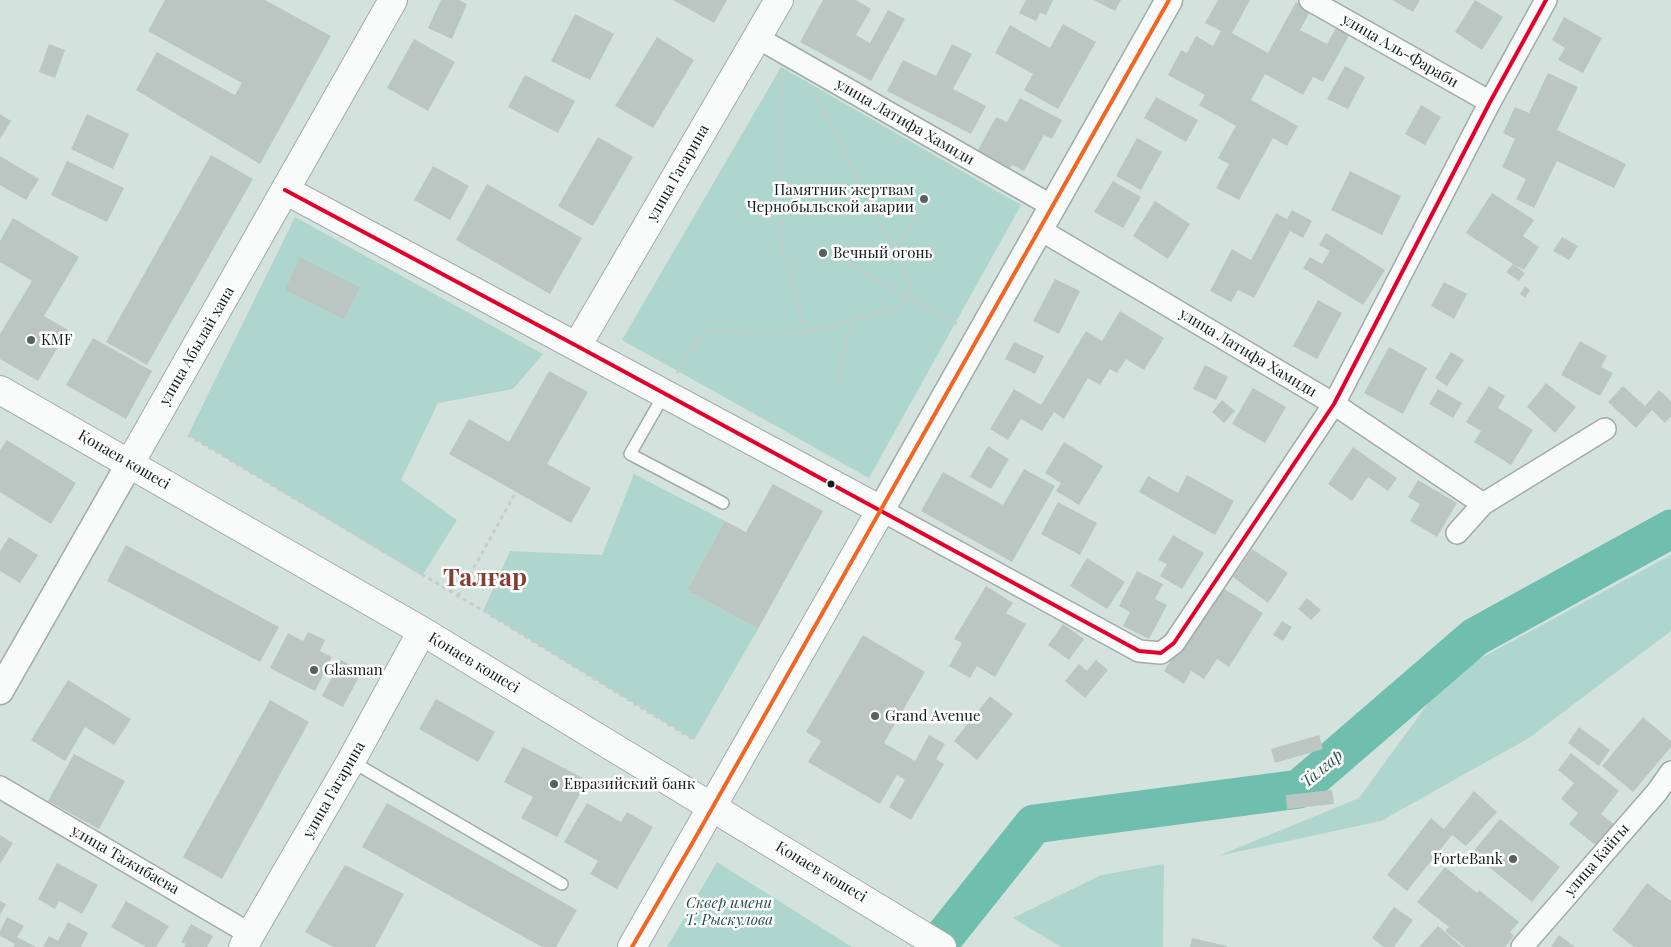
<!DOCTYPE html>
<meta charset="utf-8">
<style>
body{margin:0}
canvas{display:block;background:#d4e2de}
</style>
<canvas width="1671" height="947"></canvas>
<script>
const g = document.querySelector('canvas').getContext('2d');
g.lineJoin = 'round';
function fill(path, color) { g.fillStyle = color; g.fill(path, 'evenodd'); }
const shape = rows => new Path2D(rows.map(r => 'M' + r).join(''));
function trace(path, color, width, dash) { g.strokeStyle = color; g.lineWidth = width; g.lineCap = dash ? 'butt' : 'round'; g.setLineDash(dash || []); g.stroke(path); }
function write(font, color, halo, rows, align = 'center') {
  g.font = font + ' "Playfair Display",serif'; g.lineWidth = 5; g.setLineDash([]); g.textBaseline = 'middle'; g.strokeStyle = halo; g.fillStyle = color; for (const [text, x, y, turn = 0] of rows) {
    g.save(); g.translate(x, y); g.rotate((+turn || 0) * Math.PI / 180); g.textAlign = isNaN(turn) ? turn : align; if (halo) g.strokeText(text, 0, 0); g.fillText(text, 0, 0); g.restore();
  }
}
fill(shape([
 [781,67,1021,205,869,478,622,340],
 [295,217,543,354,513,389,438,403,401,480,457,520,422,576,188,435],
 [634,474,725,521,687,590,758,629,694,740,483,611,510,551,602,555],
 [1671,555,1671,631,1529,738,1381,821,1218,856,1359,798,1448,676],
 [717,862,852,947,667,947],
 [1164,864,1163,947,1061,947,1013,918,1101,875]
]), '#afd6cc');
trace(shape([
 [936,947,1034,824,1299,789,1475,637,1671,529]
]), '#70beae', 39);
fill(shape([
 [165,0,265,0,331,36,260,164,136,90,157,52,235,95,242,83,148,31],
 [441,0,459,0,467,4,452,39,428,28],
 [673,0,727,0,714,23],
 [823,0,856,0,871,9,856,35,870,43,888,10,905,19,871,81,800,42],
 [1026,0,1053,0,1046,15,1040,13,1036,21,1019,13],
 [1094,0,1121,0,1115,11],
 [1218,0,1250,0,1232,33,1268,53,1296,2,1311,10,1300,30,1327,44,1338,24,1351,32,1323,82,1313,77,1303,95,1265,74,1251,100,1298,126,1287,146,1273,138,1239,200,1216,188,1229,164,1218,158,1236,126,1199,105,1205,95,1168,75,1181,50,1187,53,1196,36,1213,46,1221,31,1205,23],
 [1392,0,1420,0,1413,12],
 [1475,0,1503,17,1482,50,1455,32],
 [575,14,614,34,590,80,551,61],
 [1564,17,1602,38,1583,73,1558,60,1565,48,1552,40],
 [1063,24,1096,42,1058,109,1024,90,1033,74,995,53,1010,25,1050,48],
 [657,37,694,60,653,128,615,106],
 [414,39,455,62,428,111,387,88],
 [49,44,65,50,55,78,39,72],
 [952,44,972,54,953,89,986,106,971,134,887,91,903,60,936,76],
 [1345,66,1365,77,1348,109,1327,99],
 [1548,73,1578,87,1557,130,1626,164,1614,188,1557,161,1534,208,1516,199,1526,179,1502,167,1515,139,1503,133,1515,107,1529,113],
 [525,75,575,101,558,133,508,107],
 [1156,97,1198,120,1186,142,1144,118],
 [1020,98,1062,120,1052,139,1044,135,1024,171,1012,165,1010,168,978,150,996,117,1007,122],
 [1421,105,1441,117,1425,145,1405,134],
 [0,114,11,121,0,139],
 [87,114,129,134,113,169,71,149],
 [598,137,633,157,593,226,558,206],
 [1137,138,1162,152,1141,190,1116,176],
 [211,155,253,179,147,365,106,342],
 [0,156,39,179,26,200,0,185],
 [67,161,124,188,107,222,51,195],
 [433,166,469,186,450,220,414,200],
 [1350,171,1401,196,1382,235,1331,210],
 [1113,181,1141,197,1123,228,1094,212],
 [487,184,582,238,550,294,456,240],
 [1492,193,1534,220,1523,236,1539,247,1524,270,1513,264,1525,273,1519,281,1506,272,1513,264,1466,233],
 [1155,201,1190,224,1168,259,1133,236],
 [1292,210,1312,221,1303,238,1290,231,1254,298,1238,290,1231,302,1210,291,1232,249,1251,260,1276,213,1287,219],
 [13,218,79,257,44,316,68,330,38,381,0,359,0,334,32,281,0,262,0,241],
 [1326,233,1385,270,1363,305,1303,268,1310,257,1322,264,1330,251,1319,245],
 [1562,237,1578,246,1569,260,1553,251],
 [300,257,360,287,344,319,285,290],
 [1055,279,1080,291,1059,334,1033,321],
 [1444,282,1467,294,1454,319,1431,306],
 [1525,286,1530,290,1525,298,1520,294],
 [1318,300,1342,313,1317,359,1293,346],
 [1120,311,1164,338,1144,370,1126,359,1117,373,1110,369,1100,385,1088,378,1064,419,1054,412,1042,431,1021,419,1008,440,990,429,1014,389,1041,405,1086,331,1102,341],
 [93,338,152,371,126,419,66,385],
 [1580,341,1607,356,1601,367,1613,373,1600,396,1561,375],
 [1014,342,1044,356,1035,374,1005,359],
 [1389,347,1427,368,1403,414,1364,393],
 [1451,352,1464,360,1447,386,1435,378],
 [1205,365,1228,377,1216,400,1193,389],
 [549,371,588,392,547,464,591,488,571,523,449,454,469,419,509,442],
 [1546,383,1576,407,1555,433,1527,407],
 [1489,386,1505,396,1498,408,1533,430,1511,465,1474,442,1481,431,1466,422],
 [1623,386,1645,406,1659,390,1671,401,1671,416,1665,423,1652,410,1636,428,1608,402],
 [1253,388,1286,407,1265,443,1232,424],
 [1438,389,1462,403,1453,418,1429,404],
 [1222,400,1235,411,1224,423,1212,412],
 [7,440,76,483,51,524,0,492,0,450],
 [1064,442,1103,466,1079,505,1056,491,1061,483,1045,473],
 [988,446,1009,459,991,489,970,477],
 [1353,447,1397,478,1388,491,1368,477,1352,501,1328,484],
 [1024,469,1055,486,1012,562,921,511,943,472,1003,505],
 [1187,475,1234,501,1215,535,1139,492,1148,476,1178,493],
 [1418,480,1457,503,1437,537,1410,521,1420,504,1408,497],
 [773,484,823,511,758,629,687,590,725,521,746,532],
 [1058,502,1097,523,1080,555,1041,534],
 [1173,535,1204,553,1182,589,1160,576,1167,564,1158,560],
 [9,537,38,555,20,583,0,571,0,551],
 [126,545,279,627,260,662,107,581],
 [1252,549,1288,573,1268,603,1233,577],
 [1087,558,1125,582,1107,609,1070,586],
 [1137,571,1163,584,1155,599,1167,605,1149,639,1123,626,1130,612,1119,606],
 [1218,585,1263,613,1229,667,1217,659,1204,679,1191,671,1184,684,1164,671],
 [986,586,1013,603,1006,613,1026,624,995,677,977,666,970,678,949,666,962,643,954,639],
 [1307,598,1321,610,1311,620,1298,609],
 [1282,621,1292,627,1283,641,1273,635],
 [1063,624,1084,639,1069,660,1048,645],
 [308,632,325,640,320,651,332,657,315,691,270,668,288,633,303,641],
 [863,635,925,672,884,743,915,761,929,735,945,744,936,759,944,764,911,820,889,807,905,780,897,775,880,804,808,762,821,741,806,732],
 [341,660,362,671,343,707,322,696],
 [1096,660,1108,670,1085,698,1065,681,1079,664,1087,671],
 [68,680,131,719,114,745,85,727,65,761,31,740],
 [990,696,1013,714,977,760,954,741],
 [436,699,495,732,478,762,419,729],
 [270,700,309,722,222,879,183,857],
 [1643,717,1671,741,1671,747,1633,792,1602,766],
 [1579,727,1610,750,1599,766,1568,743],
 [1319,735,1323,749,1275,763,1271,749],
 [523,747,587,780,557,837,521,818,533,797,504,782],
 [1571,753,1619,791,1601,814,1615,825,1598,847,1569,824,1578,813,1561,799,1574,783,1558,770],
 [74,754,125,781,99,829,48,801],
 [1332,790,1334,804,1287,809,1286,795],
 [1474,791,1497,812,1466,846,1452,835,1407,891,1387,875,1431,818,1444,829],
 [387,803,577,910,556,947,542,947,362,847],
 [587,803,621,822,627,812,653,827,617,889,590,874,598,861,564,842],
 [1500,819,1560,867,1532,902,1472,853],
 [0,835,13,843,0,864],
 [57,863,98,885,82,914,59,901,55,909,38,899],
 [345,865,404,894,375,947,333,947,305,932],
 [1445,867,1477,893,1479,890,1519,922,1510,932,1514,936,1505,947,1465,947,1445,931,1449,927,1417,902],
 [1647,883,1671,901,1671,947,1634,947,1612,930],
 [0,901,6,904,0,915],
 [126,901,169,926,156,947,146,947,111,927],
 [1394,907,1413,920,1394,947,1384,947,1372,938],
 [7,917,24,926,17,937,36,947,13,947,15,944,0,936,0,931],
 [68,922,88,933,81,947,43,947,49,936,58,941],
 [191,924,213,936,207,947,184,947,186,944,181,942],
 [1438,926,1462,947,1419,947],
 [1559,935,1575,947,1551,947],
 [1192,938,1227,946,1227,947,1190,947]
]), '#bbc6c3');
const service = shape([
 [665,393,630,454,723,503],
 [351,761,562,884]
]);
const minor = shape([
 [1310,0,1490,102],
 [758,38,1052,206],
 [1039,229,1334,404,1483,504,1605,429],
 [881,510,1139,651,1161,653,1174,643,1334,404,1490,102,1546,0],
 [1457,533,1483,504],
 [0,787,250,934],
 [1522,947,1657,792,1671,772]
]);
const tertiary = shape([
 [881,510,1169,0],
 [0,691,130,463]
]);
const secondary = shape([
 [285,190,881,510,632,947],
 [577,346,779,0],
 [0,390,422,631,942,947],
 [130,463,393,0],
 [243,947,351,761,422,631]
]);
trace(service, '#a1aca9', 14);
trace(minor, '#a1aca9', 24);
trace(tertiary, '#a1aca9', 29);
trace(secondary, '#a1aca9', 30);
trace(shape([
 [781,75,781,241,806,333],
 [895,250,919,212],
 [834,257,959,325],
 [677,373,705,331,806,333,902,306,912,285,817,96],
 [836,382,853,320],
 [188,435,487,613,694,740],
 [458,596,516,492]
]), '#c7cbca', 3, [4, 4]);
trace(service, '#f9fbfa', 11);
trace(minor, '#f9fbfa', 21);
trace(tertiary, '#f9fbfa', 26);
trace(secondary, '#f9fbfa', 28);
trace(shape([
 [285,190,577,346,1139,651,1161,653,1174,643,1334,404,1490,102,1546,0]
]), '#e4002b', 4);
trace(shape([
 [632,947,693,842,1169,0]
]), '#f26522', 4);
for (const [x, y, r, color] of [
 [924,199,5,"#57625f"],
 [823,253,5,"#57625f"],
 [31,340,5,"#57625f"],
 [831,484,4.5,"#131d1a"],
 [314,670,5,"#57625f"],
 [875,716,5,"#57625f"],
 [554,784,5,"#57625f"],
 [1513,859,5,"#57625f"]
]) { const dot = new Path2D(); dot.arc(x, y, r, 0, 2 * Math.PI); g.fillStyle = color; g.fill(dot); trace(dot, '#fff', 2); }
write('15px', '#131d1a', '#fff', [
 ["улица Аль-Фараби",1400,51,30],
 ["улица Латифа Хамиди",905,122,30],
 ["улица Гагарина",678,173,-60],
 ["улица Абылай хана",197,346,-60],
 ["улица Латифа Хамиди",1248,353,31],
 ["Қонаев көшесі",124,460,30],
 ["Қонаев көшесі",474,663,31],
 ["улица Гагарина",334,790,-60],
 ["улица Тажибаева",125,860,30],
 ["улица Кайгы",1597,860,-49],
 ["Қонаев көшесі",821,872,31]
]);
write('15px', '#131d1a', '#fff', [
 ["Памятник жертвам",914,190,"right"],
 ["Чернобыльской аварии",914,207,"right"],
 ["Вечный огонь",833,253],
 ["KMF",41,340],
 ["Glasman",324,670],
 ["Grand Avenue",885,716],
 ["Евразийский банк",564,784],
 ["ForteBank",1503,859,"right"]
], 'left');
write('italic 15px', '#245147', '#fff', [
 ["Сквер имени",729,903],
 ["Т. Рыскулова",729,920]
]);
write('italic 16px', '#27544a', '#fff', [
 ["Талғар",1322,769,-40]
]);
write('bold 25px', '#853d36', '#fff', [
 ["Талғар",485,578]
]);
</script>
